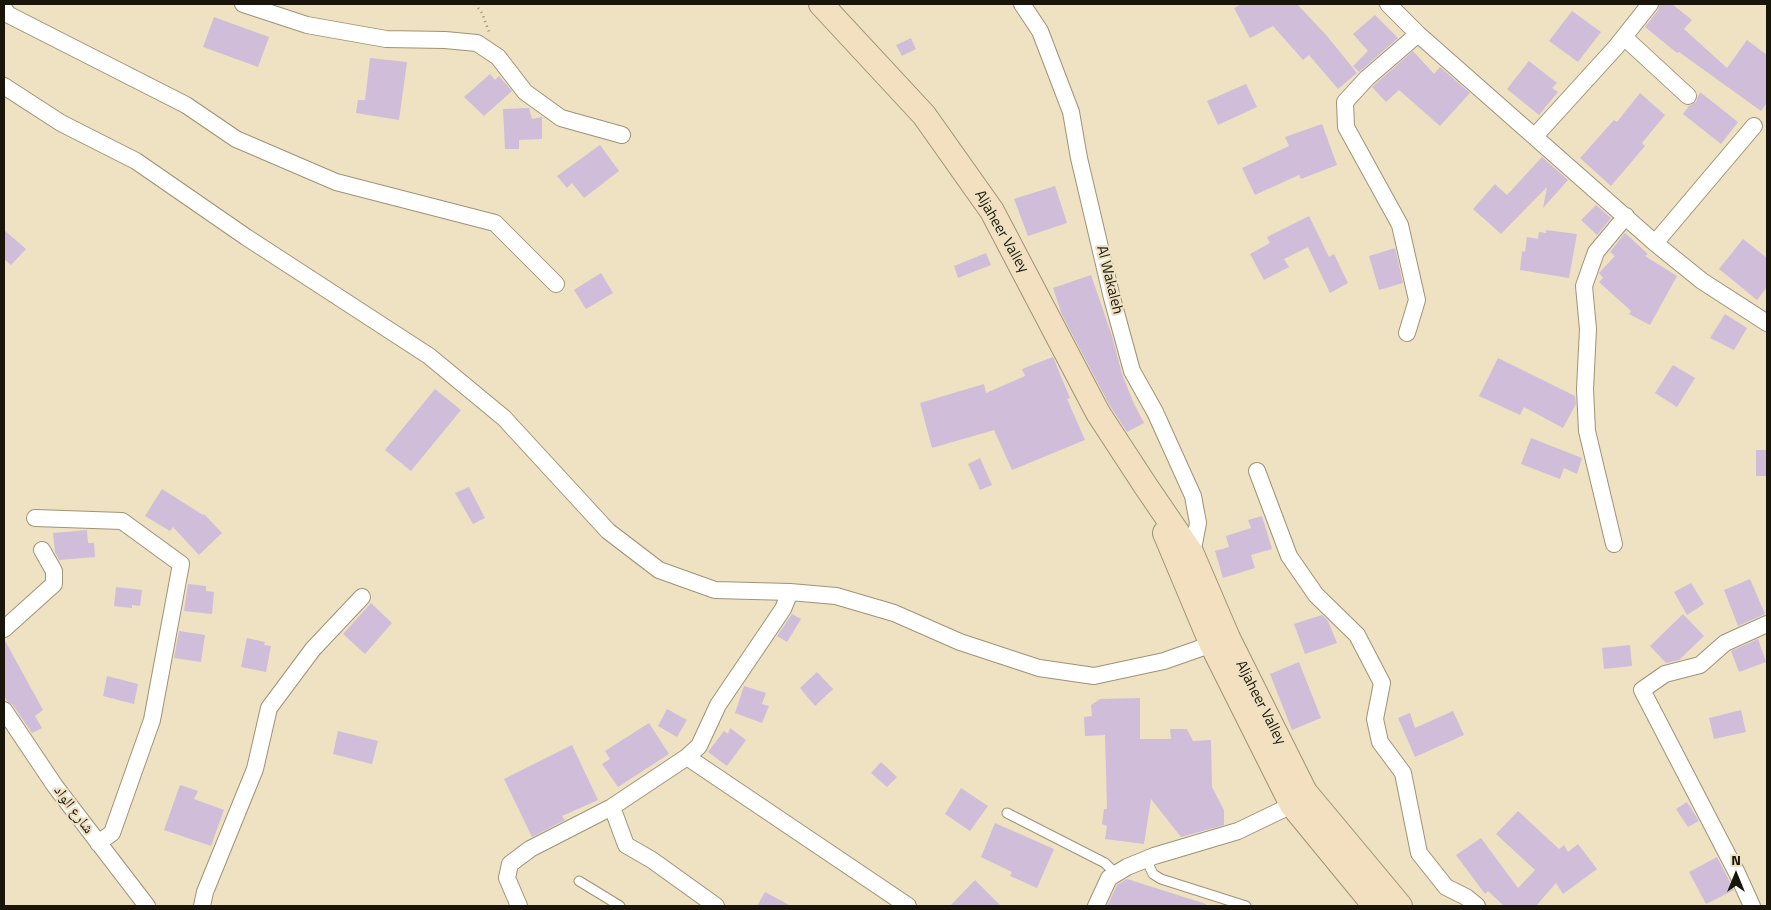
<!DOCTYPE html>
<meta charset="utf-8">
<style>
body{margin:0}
#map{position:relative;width:1771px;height:910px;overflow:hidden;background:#efe2c2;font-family:"Titillium Web",sans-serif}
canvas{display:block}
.frame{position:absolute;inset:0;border:5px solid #1a150a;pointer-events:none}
.north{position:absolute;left:1711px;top:850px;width:50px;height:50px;-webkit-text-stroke:4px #efe2c2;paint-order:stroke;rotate:0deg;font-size:14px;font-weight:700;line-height:20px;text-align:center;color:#1a150a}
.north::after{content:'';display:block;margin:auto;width:18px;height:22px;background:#1a150a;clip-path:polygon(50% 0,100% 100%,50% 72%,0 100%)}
</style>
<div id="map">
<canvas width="1771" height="910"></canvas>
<div class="frame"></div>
<div class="north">N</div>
</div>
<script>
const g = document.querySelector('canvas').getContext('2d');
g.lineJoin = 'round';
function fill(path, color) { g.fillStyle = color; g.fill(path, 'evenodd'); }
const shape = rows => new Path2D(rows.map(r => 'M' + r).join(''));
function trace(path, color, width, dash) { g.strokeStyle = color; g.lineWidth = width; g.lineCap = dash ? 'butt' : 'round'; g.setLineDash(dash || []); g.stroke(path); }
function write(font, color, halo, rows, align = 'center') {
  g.font = font + ' "Titillium Web","Noto Naskh Arabic",sans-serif'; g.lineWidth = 4.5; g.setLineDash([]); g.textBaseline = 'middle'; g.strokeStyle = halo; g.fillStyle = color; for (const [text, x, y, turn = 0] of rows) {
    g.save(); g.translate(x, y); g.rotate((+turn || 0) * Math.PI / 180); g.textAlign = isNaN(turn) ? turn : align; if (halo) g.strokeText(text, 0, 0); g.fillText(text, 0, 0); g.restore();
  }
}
fill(shape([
 [1242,4,1297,4,1327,36,1357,73,1338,89,1309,55,1303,60,1273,26,1250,38,1234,8],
 [1660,4,1672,4,1692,20,1684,29,1727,68,1747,40,1767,55,1767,103,1761,111,1679,52,1677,53,1645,27,1658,10],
 [1572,11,1601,32,1578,62,1549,41],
 [1375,15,1398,38,1359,72,1353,66,1368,51,1353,34],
 [214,17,269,37,258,67,203,47],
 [911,38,916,49,902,56,896,45],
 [1413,51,1434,74,1440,67,1470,93,1440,126,1399,90,1386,102,1372,87],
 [370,58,407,62,399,120,356,113,358,100,365,100],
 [1529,61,1557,83,1552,88,1558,92,1539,115,1507,89],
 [490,74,495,80,499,76,512,91,484,116,464,97],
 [1246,84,1257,107,1218,125,1207,101],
 [1700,92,1738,122,1721,144,1683,114,1689,106,1696,102],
 [1640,93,1665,115,1642,143,1645,146,1611,186,1580,158,1614,120,1617,122],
 [529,108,532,119,542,117,542,139,519,140,519,149,505,149,503,109],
 [1322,124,1337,165,1301,179,1299,175,1255,195,1242,168,1289,146,1285,137],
 [600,145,619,171,584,198,572,183,567,188,557,176],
 [1542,157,1568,180,1543,208,1547,187,1501,234,1473,209,1495,184,1507,195],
 [1055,186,1067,223,1028,236,1014,199],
 [1596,205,1611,218,1597,235,1581,220],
 [1309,216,1329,257,1334,254,1348,283,1330,293,1308,247,1284,259,1289,267,1264,280,1250,254,1270,243,1267,237],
 [4,230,26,249,11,265,4,259],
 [1546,230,1577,234,1569,278,1520,270,1522,251,1525,252,1527,237,1538,239,1539,232,1546,233],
 [1625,233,1648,254,1645,256,1677,276,1650,325,1629,314,1631,311,1599,282,1603,278,1599,273,1615,256,1610,252],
 [1743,239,1767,258,1767,287,1757,300,1719,269],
 [1395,248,1403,283,1379,290,1369,256],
 [986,253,991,265,958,278,954,266],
 [601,273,613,293,586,309,574,290],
 [1091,275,1112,336,1122,374,1134,404,1144,423,1127,432,1110,406,1062,315,1053,288],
 [1725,314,1747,328,1734,350,1710,338],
 [1053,357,1070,398,1067,399,1085,440,1012,470,994,430,932,448,920,403,984,384,986,393,1025,376,1022,369],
 [1498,358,1575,396,1576,404,1563,428,1524,407,1520,415,1479,396],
 [1673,365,1695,378,1677,407,1655,393],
 [435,389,461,410,411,471,385,450],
 [1531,438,1582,458,1577,474,1564,468,1560,479,1521,464],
 [1756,450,1767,450,1767,476,1756,476],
 [980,458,992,485,980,490,968,464],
 [469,487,485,518,473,524,455,493],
 [162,489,203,515,204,514,222,533,199,555,173,527,170,531,145,516],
 [1262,516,1272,549,1251,555,1255,568,1223,578,1215,551,1229,547,1226,536,1251,528,1248,520],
 [87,530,88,543,94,543,95,557,59,560,55,552,53,533],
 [1750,579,1765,614,1738,626,1724,590],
 [1691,583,1704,604,1687,615,1674,592],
 [188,584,206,586,206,591,214,592,212,614,184,611],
 [116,587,142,590,140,606,132,605,132,608,114,606],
 [371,603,392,623,365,654,343,634],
 [792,614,801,619,787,642,777,636],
 [1683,614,1704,636,1679,660,1666,663,1650,646],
 [1322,615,1328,621,1337,643,1305,654,1294,624],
 [179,631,205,635,201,662,174,658],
 [247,638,265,642,264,645,271,646,266,672,241,667],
 [4,639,43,710,35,716,42,728,32,733,12,704,7,701,4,695],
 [1758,639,1766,662,1739,672,1731,651],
 [1630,645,1632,666,1604,669,1602,648],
 [1299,662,1321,718,1292,730,1270,674],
 [817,672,833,689,815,706,800,688],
 [107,676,138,684,134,704,103,696],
 [744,686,766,693,762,704,769,706,762,723,735,713],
 [1140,698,1140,739,1171,739,1170,729,1187,729,1193,741,1211,740,1212,787,1224,810,1224,825,1181,837,1151,799,1144,844,1105,839,1107,826,1102,824,1104,809,1107,809,1105,735,1085,736,1084,717,1092,716,1091,705,1100,699],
 [667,709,687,720,677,737,658,726],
 [1741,710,1746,732,1714,739,1709,718],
 [1453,711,1464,735,1415,757,1398,718,1410,713,1415,728],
 [649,723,669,754,618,787,602,764,610,759,605,751],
 [730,728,746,740,727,766,708,752,724,731,728,734],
 [338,731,378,741,372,764,333,754],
 [572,745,598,800,562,816,565,820,532,837,504,779],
 [881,762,897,777,887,787,871,773],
 [180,785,198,791,194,799,224,810,211,846,164,830],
 [961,788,988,806,970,831,945,814],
 [1687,802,1699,821,1688,827,1676,809],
 [1518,811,1559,849,1564,845,1568,852,1578,844,1597,869,1563,894,1556,883,1536,906,1504,906,1488,891,1485,894,1456,855,1481,838,1518,888,1535,870,1496,834],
 [995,823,1054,849,1037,888,1010,876,1012,872,981,857],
 [1717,857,1734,890,1706,904,1689,872],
 [1127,879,1206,904,1206,906,1107,906,1117,885],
 [975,880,1001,906,950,906],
 [765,892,791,906,757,906]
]), '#cfbdda');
const lane = shape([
 [1007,813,1105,863,1116,874],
 [1146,859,1153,874,1161,879,1246,906],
 [579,881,620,906]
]);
const street = shape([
 [243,4,307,25,386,39,445,40,477,43,498,57,525,92,561,118,622,135],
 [1022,4,1040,31,1071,112,1079,158,1112,298,1132,371,1155,412,1193,496,1198,523,1192,554],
 [1388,4,1418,34,1655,243,1702,281,1767,323],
 [4,9,9,15,186,105,236,139,336,182,495,223,556,284],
 [1624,37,1688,96],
 [4,86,61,123,136,161,246,237,429,356,504,418,608,531,659,570,715,590,790,592,836,596,894,613,960,642,1039,668,1094,676,1164,661,1221,641],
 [1535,136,1616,47,1650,4],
 [1655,243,1754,126],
 [1407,333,1417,300,1400,225,1346,127,1345,102,1367,78,1418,34],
 [1257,471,1289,556,1316,595,1357,635,1382,683,1375,719,1380,742,1403,773,1419,853,1446,887,1466,897,1477,906],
 [35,518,122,521,181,564,152,720,112,833,98,843],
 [1614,544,1587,431,1585,389,1588,329,1584,286,1596,252,1626,216],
 [4,629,54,584,54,571,42,550],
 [4,710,55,786,147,906],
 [687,757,908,906],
 [612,807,626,845,652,860,716,906],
 [202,906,205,892,255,769,269,708,313,649,362,597],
 [519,906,507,878,510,864,530,849,612,807,687,757,699,746,718,705,783,609,790,592],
 [1096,906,1109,878,1127,867,1154,856,1238,831,1292,805,1298,799],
 [1752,906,1737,873,1642,690,1665,674,1700,665,1725,643,1767,624]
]);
const secondary = shape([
 [821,4,924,115,992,211,1098,413,1145,485,1192,554,1228,638,1305,792,1400,906],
 [1165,533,1212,645,1292,805,1375,906]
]);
trace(lane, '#9f9375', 11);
trace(street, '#9f9375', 18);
trace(secondary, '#9f9375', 26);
trace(shape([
 [475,4,482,13,489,32]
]), '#908770', 2.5, [1, 4]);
trace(lane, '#fff', 9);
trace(street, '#fff', 16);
trace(secondary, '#f2e0c0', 24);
write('15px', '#1a150a', '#efe2c2', [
 ["Aljaheer Valley",1001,232,60],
 ["Al Wakaleh",1109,280,76],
 ["Aljaheer Valley",1260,703,63],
 ["شارع الواد",73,810,53]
]);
</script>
